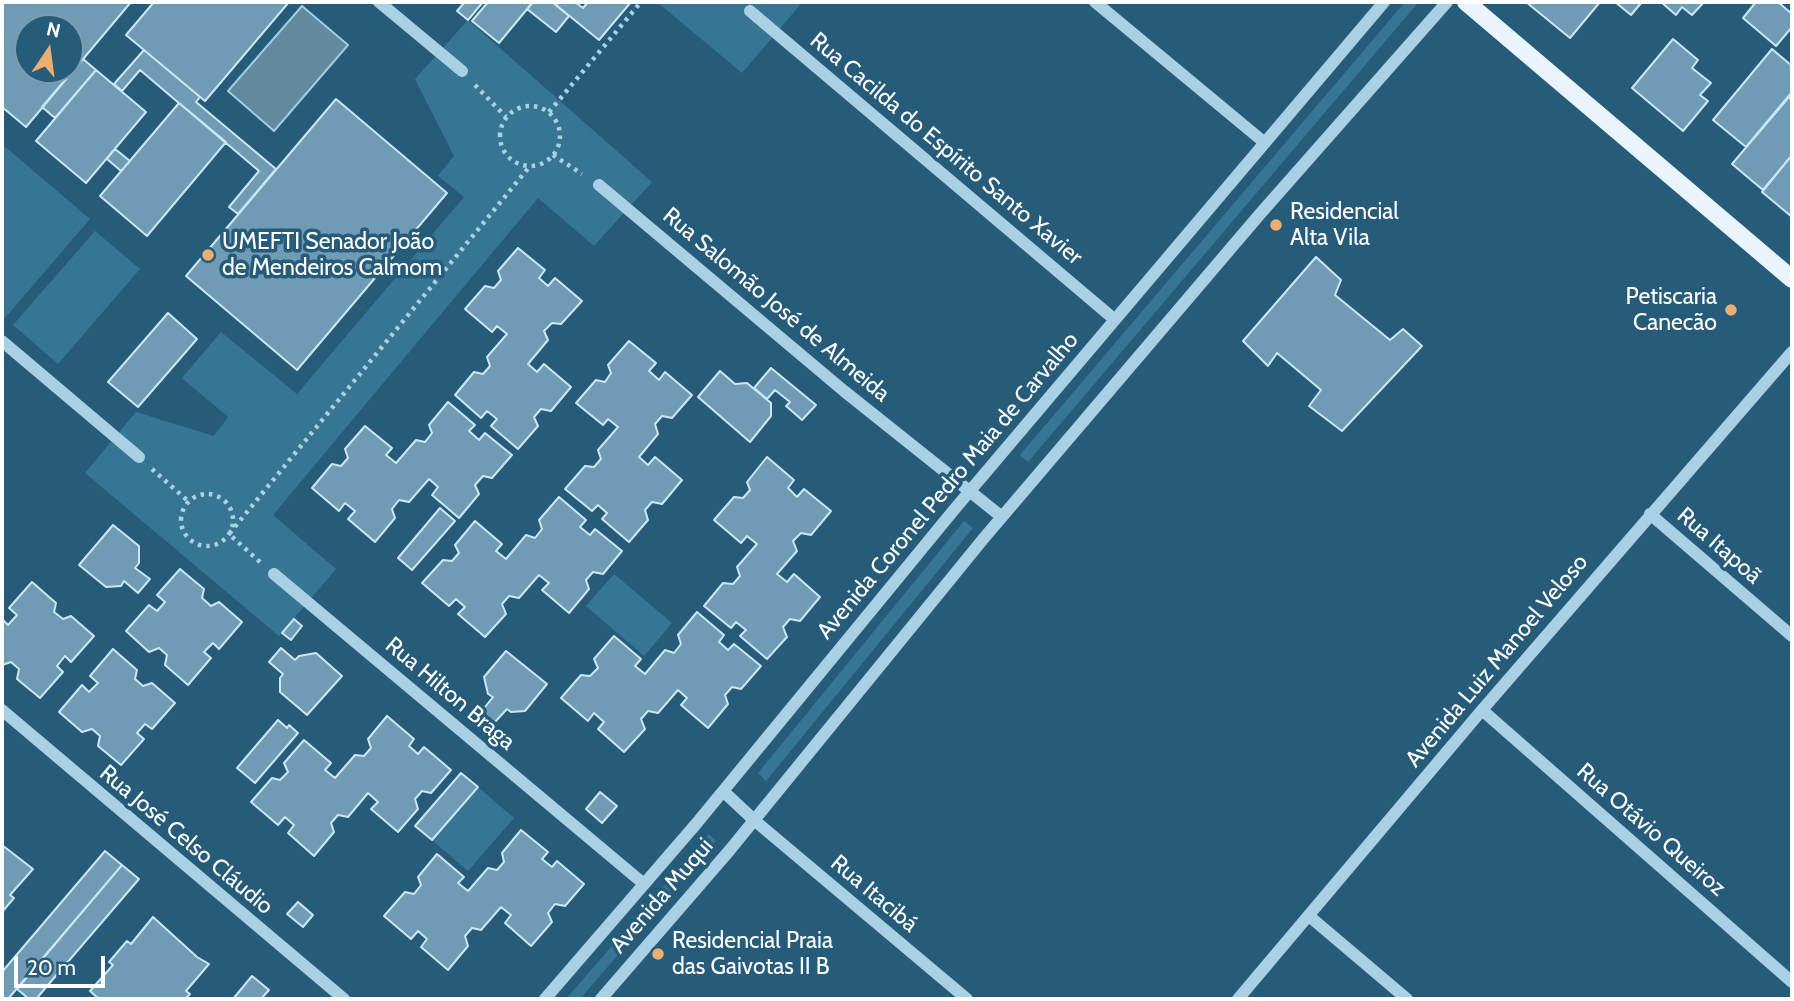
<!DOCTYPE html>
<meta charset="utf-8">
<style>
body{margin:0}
#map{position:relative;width:1794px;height:1001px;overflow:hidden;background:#265c7a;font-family:Cabin,sans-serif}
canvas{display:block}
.frame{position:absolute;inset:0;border:4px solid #fff;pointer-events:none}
.north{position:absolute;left:14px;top:14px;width:70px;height:70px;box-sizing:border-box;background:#265c7a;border:2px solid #7d9daf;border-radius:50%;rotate:13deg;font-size:19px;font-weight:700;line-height:28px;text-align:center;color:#fff}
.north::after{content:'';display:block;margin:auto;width:24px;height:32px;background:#ecaf70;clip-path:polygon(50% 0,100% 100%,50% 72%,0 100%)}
.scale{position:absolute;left:14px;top:956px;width:91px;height:32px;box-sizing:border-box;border:4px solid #fff;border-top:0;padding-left:9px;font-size:21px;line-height:24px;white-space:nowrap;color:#fff;-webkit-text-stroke:5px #265c7a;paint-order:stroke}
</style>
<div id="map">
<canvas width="1794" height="1001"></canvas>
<div class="frame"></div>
<div class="north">N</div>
<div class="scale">20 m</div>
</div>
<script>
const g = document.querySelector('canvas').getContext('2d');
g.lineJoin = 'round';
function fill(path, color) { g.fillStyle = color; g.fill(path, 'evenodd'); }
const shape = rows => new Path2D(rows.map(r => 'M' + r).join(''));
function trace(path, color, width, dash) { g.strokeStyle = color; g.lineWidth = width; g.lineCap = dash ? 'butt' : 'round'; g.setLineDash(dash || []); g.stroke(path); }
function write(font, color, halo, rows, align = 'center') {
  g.font = font + ' Cabin,sans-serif'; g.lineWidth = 7; g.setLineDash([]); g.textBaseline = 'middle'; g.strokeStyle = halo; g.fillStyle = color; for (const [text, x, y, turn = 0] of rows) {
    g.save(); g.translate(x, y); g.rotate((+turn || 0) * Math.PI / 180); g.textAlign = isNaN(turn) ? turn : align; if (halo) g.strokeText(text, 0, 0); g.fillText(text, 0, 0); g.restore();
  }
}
fill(shape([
 [657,2,796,2,800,5,742,73],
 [1405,2,1414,2,1417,4,1028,462,1020,455],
 [468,20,652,182,594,246,538,198,273,515,336,569,279,636,85,473,136,412,214,436,228,417,182,378,221,332,297,394,464,197,438,176,454,156,415,79],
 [2,144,90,219,5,318,2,315],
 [95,231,140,269,58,364,13,325],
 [964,521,973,528,766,781,758,773],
 [614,574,672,623,644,656,586,606],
 [478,787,514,818,468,871,432,840],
 [709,834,716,841,580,999,566,999]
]), '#377595');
const water = shape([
 [302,6,348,45,274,131,228,91,302,6]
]);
fill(water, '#63899e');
trace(water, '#9ecde4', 2);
const building = shape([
 [2,2,131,2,26,127,2,107,2,2],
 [28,28,70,28,70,70,28,70,28,28],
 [154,2,289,2,205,101,126,35,154,2],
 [465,2,483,2,468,20,457,11,465,2],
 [488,2,533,2,499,43,472,21,488,2],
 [533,2,552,2,569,16,556,32,527,9,533,2],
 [559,2,575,2,583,8,588,2,631,2,599,40,556,5,559,2],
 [1526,2,1600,2,1570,38,1526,2],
 [1615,2,1642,2,1631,15,1615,2],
 [1661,2,1704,2,1692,15,1682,7,1676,15,1661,2],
 [1756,2,1778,2,1792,14,1792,27,1776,46,1743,18,1756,2],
 [1673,39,1698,60,1692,68,1711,83,1700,95,1708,101,1683,131,1632,88,1673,39],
 [1772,49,1792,66,1792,92,1746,147,1713,120,1772,49],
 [144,50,200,97,196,102,276,169,238,214,229,207,259,171,140,70,122,91,114,84,144,50],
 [83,59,96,70,55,118,42,107,83,59],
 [96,70,146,112,86,183,36,141,96,70],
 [1789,97,1792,100,1792,155,1763,190,1732,164,1789,97],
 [336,99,447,193,297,370,186,276,336,99],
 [179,103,226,142,147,236,100,196,179,103],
 [115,149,130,161,121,171,107,159,115,149],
 [1792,155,1792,217,1762,192,1792,155],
 [518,248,545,270,539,278,548,286,555,278,582,301,561,324,552,323,544,331,548,340,528,364,537,372,544,364,571,387,551,411,541,409,534,417,538,426,518,449,491,426,497,419,487,411,481,418,455,395,474,372,483,374,490,366,487,357,507,334,497,326,492,332,465,309,485,286,494,288,501,280,498,271,518,248],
 [1316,257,1341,280,1335,295,1390,340,1403,329,1422,346,1342,431,1309,406,1321,390,1277,353,1268,366,1243,341,1316,257],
 [168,313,197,339,138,407,108,382,168,313],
 [629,341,656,363,649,371,659,380,665,372,692,395,672,418,662,416,655,424,658,434,639,457,648,465,655,457,682,480,662,504,652,502,645,510,648,520,629,542,602,519,607,513,598,505,592,511,565,489,585,466,594,467,601,459,598,450,618,427,608,419,603,425,576,403,596,380,605,382,611,373,608,365,629,341],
 [771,368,816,405,802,420,786,406,790,402,775,390,767,399,754,388,771,368],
 [720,371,735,384,747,383,771,403,771,416,750,442,698,397,720,371],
 [448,402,475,425,469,431,479,440,485,433,512,455,492,478,483,476,475,485,479,494,459,518,432,495,438,487,429,479,409,502,399,500,392,509,395,518,375,542,348,519,355,511,345,503,339,511,312,488,332,464,341,466,348,458,345,449,365,426,392,448,386,455,396,463,416,440,425,442,432,433,429,425,448,402],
 [767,457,794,480,788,488,797,497,804,489,831,511,811,535,801,533,793,541,797,551,777,574,787,582,794,574,820,597,800,621,790,619,783,627,787,637,767,659,740,636,746,630,736,622,731,628,704,606,723,583,733,584,740,576,737,567,757,544,747,536,741,543,714,520,734,497,743,498,750,490,747,482,767,457],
 [559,497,586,520,580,527,590,535,595,529,622,551,603,574,593,572,586,580,589,589,569,613,542,590,549,583,539,575,519,598,509,596,502,604,506,614,485,637,458,614,465,607,456,599,449,606,422,583,443,560,452,561,459,553,455,545,475,521,502,544,496,551,506,559,526,535,535,538,542,529,539,520,559,497],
 [440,508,455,521,412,570,398,558,440,508],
 [113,525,139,546,139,563,135,568,150,579,138,593,124,581,121,586,106,587,79,565,113,525],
 [180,569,204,589,202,598,211,606,219,602,242,622,219,649,213,643,204,652,211,658,188,685,165,665,167,655,159,648,149,652,126,631,149,605,157,611,165,602,157,595,180,569],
 [32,582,56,603,54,612,63,619,71,616,94,636,71,662,65,656,57,666,63,672,40,698,17,679,19,669,11,662,2,665,2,619,8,625,17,615,9,608,32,582],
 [697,612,724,635,719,642,728,650,734,644,761,666,741,689,732,687,725,695,728,704,708,728,681,705,687,698,678,690,658,713,648,711,641,719,645,729,624,752,598,729,604,722,594,713,588,721,561,698,581,675,590,676,598,668,594,659,614,636,641,659,635,666,645,674,665,650,674,653,681,644,678,635,697,612],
 [294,619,302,626,291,640,282,633,294,619],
 [281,648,295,660,299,656,316,653,342,676,307,715,280,692,280,678,283,674,269,662,281,648],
 [113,649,137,670,135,679,143,686,152,683,175,703,152,729,145,724,137,733,144,739,121,765,98,746,100,736,92,729,82,732,59,712,82,685,89,692,98,683,90,676,113,649],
 [506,651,547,684,525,711,511,712,507,709,494,723,481,712,493,697,488,694,484,677,506,651],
 [387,716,414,739,409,746,418,754,424,747,451,770,431,793,422,791,415,799,418,809,398,832,371,809,378,802,368,793,348,817,338,815,331,823,334,832,314,856,288,833,294,825,285,817,278,825,251,802,272,778,280,780,288,772,284,763,304,740,331,763,325,770,335,778,355,755,364,756,371,748,368,739,387,716],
 [278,720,287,728,289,725,298,733,255,783,237,768,278,720],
 [461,773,478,787,432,840,415,826,461,773],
 [600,792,617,806,602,823,586,809,600,792],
 [521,830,548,852,542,859,552,867,557,861,584,884,565,906,555,904,548,913,552,922,531,946,505,923,511,915,501,907,481,930,472,928,465,936,468,946,448,970,421,947,427,939,418,931,411,939,384,916,405,892,414,894,421,885,418,877,437,854,464,877,458,883,468,891,488,868,497,870,504,862,502,853,521,830],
 [2,845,33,869,10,895,14,898,2,912,2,845],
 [105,851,122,865,8,999,2,999,2,972,105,851],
 [122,865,139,879,36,999,29,999,17,989,122,865],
 [298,902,313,915,303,927,287,914,298,902],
 [153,917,197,957,209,964,186,991,190,994,185,999,99,999,90,991,113,965,109,962,127,941,131,944,153,917],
 [252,976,269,990,261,999,233,999,252,976]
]);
fill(building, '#6f9cb4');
trace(building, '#cce6f3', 2);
trace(shape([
 [475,85,506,117],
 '500 136a30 30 0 1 1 60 0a30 30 0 1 1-60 0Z',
 [549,112,641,2],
 [553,155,582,174],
 [152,469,188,501],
 '181 520a26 26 0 1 1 52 0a26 26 0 1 1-52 0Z',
 [260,562,229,534,530,166]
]), '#aad0e4', 4.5, [3.5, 5]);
trace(shape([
 [379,2,462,71],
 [1095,2,1265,143],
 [750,11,1114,319],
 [599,185,844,391,1002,517],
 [2,341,139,457],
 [1650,514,1792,636],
 [274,574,644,884],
 [2,710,344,999],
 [1482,710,1792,982],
 [723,791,754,820,967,999],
 [1309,916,1407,999],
 [545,999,696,824,953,511,1384,2],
 [601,999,729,851,984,538,1260,214,1447,2],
 [1238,999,1482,710,1792,352]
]), '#aad0e4', 12);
trace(shape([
 [1466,2,1792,279]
]), '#e9f4fc', 18);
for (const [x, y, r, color] of [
 [1276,225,7,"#ecaf70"],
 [208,255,7,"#ecaf70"],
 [1731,310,7,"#ecaf70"],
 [658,954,7,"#ecaf70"]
]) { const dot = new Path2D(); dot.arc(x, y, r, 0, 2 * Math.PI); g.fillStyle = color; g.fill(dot); trace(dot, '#265c7a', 2.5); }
write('23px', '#fff', '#265c7a', [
 ["Rua Cacilda do Espírito Santo Xavier",946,149,40],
 ["Rua Salomão José de Almeida",776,305,40],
 ["Avenida Coronel Pedro Maia de Carvalho",948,486,-50],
 ["Rua Itapoã",1719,546,41],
 ["Avenida Luiz Manoel Veloso",1497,661,-50],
 ["Rua Hilton Braga",450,694,40],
 ["Rua Otávio Queiroz",1651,830,41],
 ["Rua José Celso Cláudio",186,840,40],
 ["Rua Itacibá",874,894,40],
 ["Avenida Muqui",662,896,-49]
]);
write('23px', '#fff', '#265c7a', [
 ["Residencial",1290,212],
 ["Alta Vila",1290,238],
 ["UMEFTI Senador João",222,242],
 ["de Mendeiros Calmom",222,268],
 ["Petiscaria",1717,297,"right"],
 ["Canecão",1717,323,"right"],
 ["Residencial Praia",672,941],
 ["das Gaivotas II B",672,967]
], 'left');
</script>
